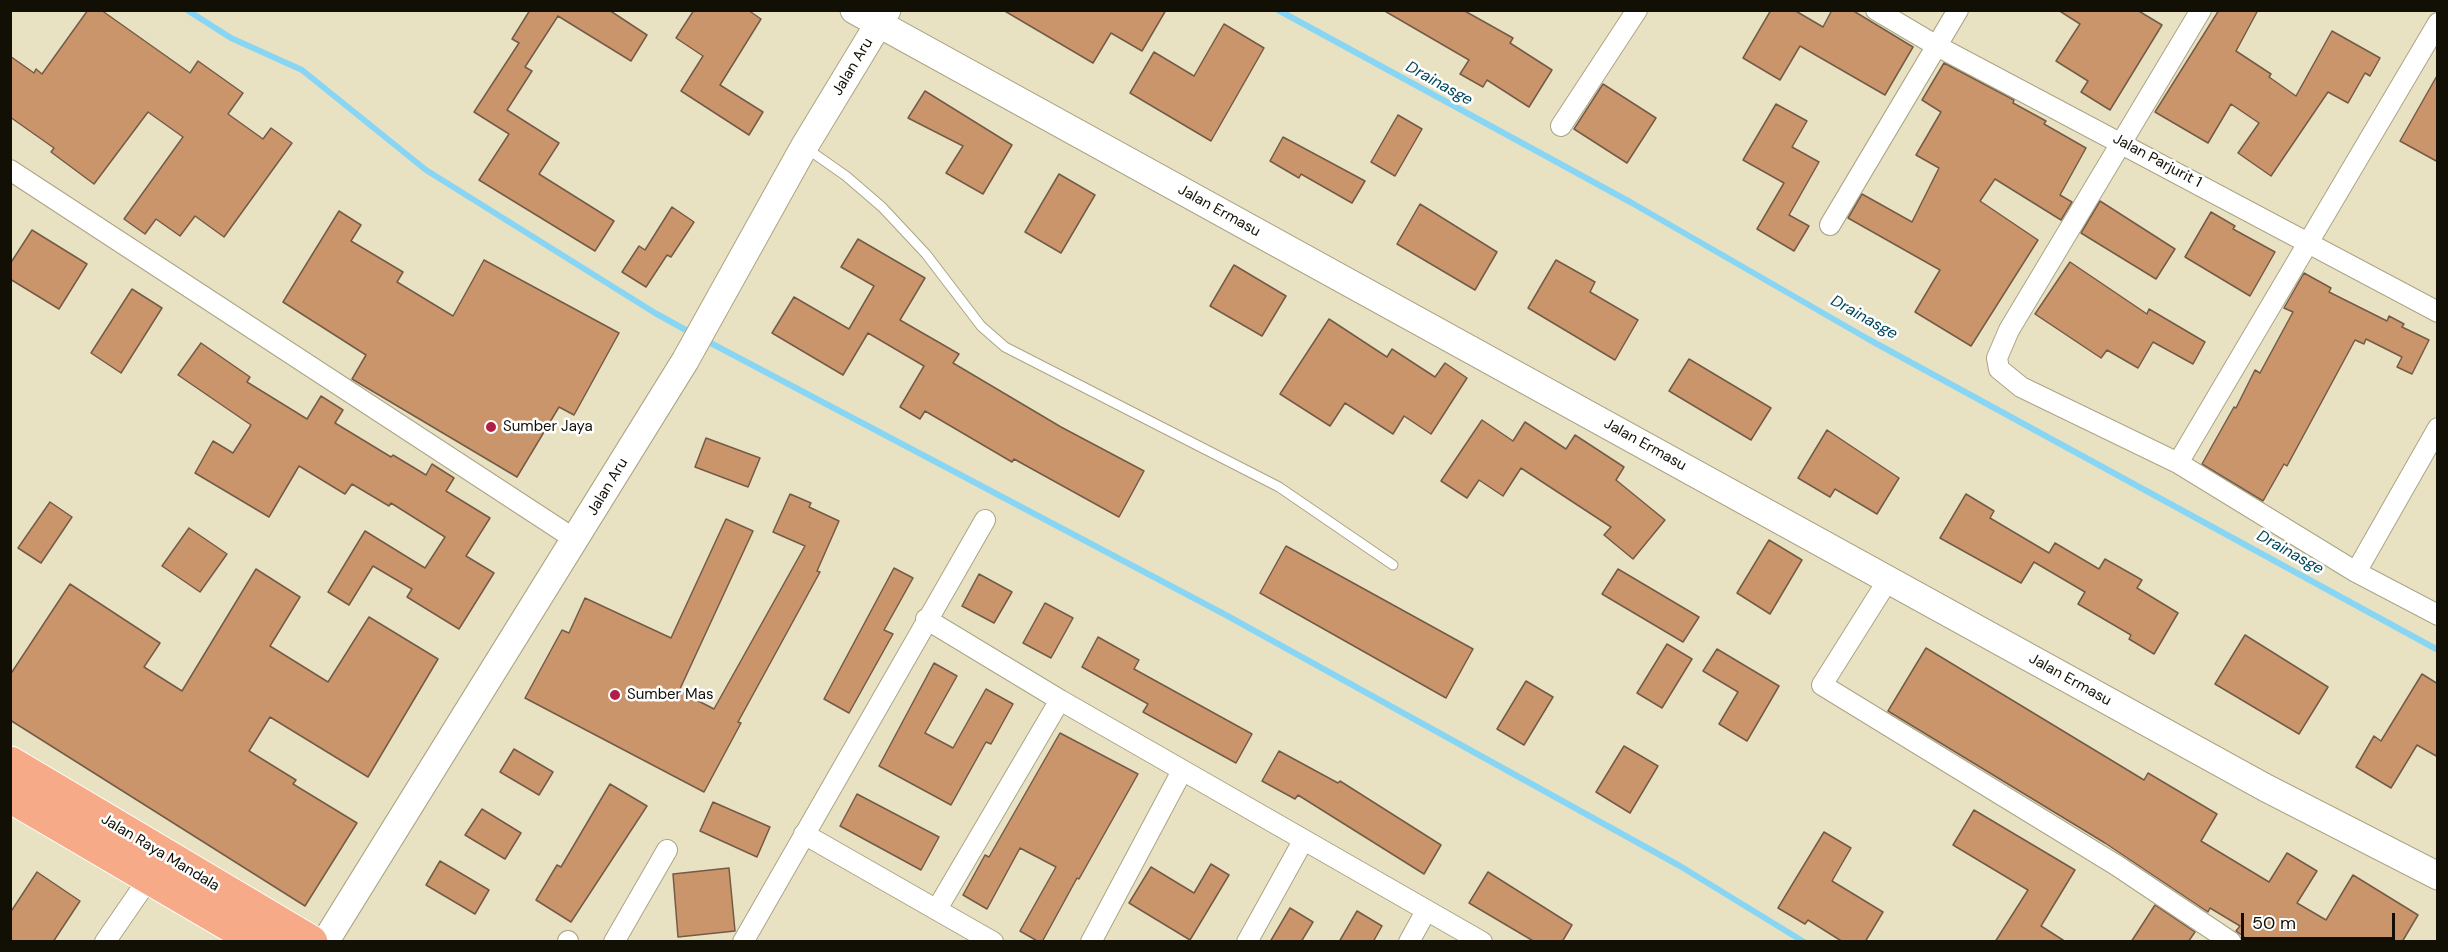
<!DOCTYPE html>
<style>
body{margin:0}
#map{position:relative;width:2448px;height:952px;overflow:hidden;background:#e9e2c2;font-family:"DM Sans",sans-serif}
canvas{display:block}
.frame{position:absolute;inset:0;border:12px solid #121005;pointer-events:none}
.scale{position:absolute;left:2241px;top:913px;width:154px;height:27px;box-sizing:border-box;border:3px solid #121005;border-top:0;padding-left:8px;font-size:18px;line-height:21px;white-space:nowrap;color:#121005;-webkit-text-stroke:4px #fff;paint-order:stroke}
</style>
<div id="map">
<canvas width="2448" height="952"></canvas>
<div class="frame"></div>
<div class="scale">50 m</div>
</div>
<script>
const g = document.querySelector('canvas').getContext('2d');
g.lineJoin = 'round';
const shape = rows => new Path2D(rows.map(r => 'M' + r).join(''));
function trace(path, color, width, dash) { g.strokeStyle = color; g.lineWidth = width; g.lineCap = dash ? 'butt' : 'round'; g.setLineDash(dash || []); g.stroke(path); }
function fill(path, color) { g.fillStyle = color; g.fill(path, 'evenodd'); }
function write(font, color, halo, rows, align = 'center') {
  g.font = font + ' "DM Sans",sans-serif'; g.lineWidth = 5; g.setLineDash([]); g.textBaseline = 'middle'; g.strokeStyle = halo; g.fillStyle = color; for (const [text, x, y, turn = 0] of rows) {
    g.save(); g.translate(x, y); g.rotate((+turn || 0) * Math.PI / 180); g.textAlign = isNaN(turn) ? turn : align; if (halo) g.strokeText(text, 0, 0); g.fillText(text, 0, 0); g.restore();
  }
}
trace(shape([
 [187,10,231,38,302,70,426,170,655,313,693,334],
 [1278,10,1632,203,1868,339,2438,650],
 [705,340,1224,614,1680,866,1804,942]
]), '#89d6f4', 6);
const building = shape([
 [88,10,101,10,190,73,198,61,243,93,228,114,263,139,271,128,292,143,224,237,195,216,180,236,156,219,145,234,124,219,183,137,148,112,94,184,51,152,54,148,10,117,10,56,34,73,36,69,42,74,88,10],
 [530,10,609,10,647,35,631,61,558,16,525,67,532,71,507,110,559,143,539,174,614,221,595,251,479,180,509,134,474,112,519,43,512,39,530,10],
 [694,10,748,10,761,19,720,85,763,112,749,135,681,91,703,56,676,38,694,10],
 [1003,10,1166,10,1142,51,1111,33,1093,63,1003,10],
 [1383,10,1463,10,1513,38,1510,43,1552,70,1529,107,1487,80,1483,87,1460,74,1469,60,1383,10],
 [1771,10,1794,10,1823,27,1832,10,1852,10,1913,47,1885,95,1800,46,1780,80,1743,58,1771,10],
 [2058,10,2137,10,2162,25,2110,110,2081,92,2088,81,2056,61,2080,24,2058,10],
 [2219,10,2258,10,2236,51,2271,74,2269,77,2296,96,2332,31,2380,58,2370,76,2365,73,2348,103,2328,92,2271,176,2238,153,2259,123,2231,104,2208,143,2155,112,2219,10],
 [1224,24,1264,48,1211,141,1130,93,1154,52,1194,76,1224,24],
 [1944,63,2014,100,2013,103,2046,121,2044,124,2086,148,2060,195,2072,202,2061,220,1995,179,1980,201,2038,240,1971,346,1915,312,1940,270,1848,218,1862,194,1912,222,1939,168,1916,155,1941,112,1922,100,1944,63],
 [2438,74,2438,162,2400,141,2438,74],
 [1603,84,1656,118,1627,163,1574,129,1603,84],
 [925,91,1012,145,983,194,946,173,963,146,908,118,925,91],
 [1776,104,1807,121,1792,147,1819,162,1789,215,1809,226,1794,251,1757,229,1784,183,1743,160,1776,104],
 [1398,115,1422,129,1395,176,1371,162,1398,115],
 [1283,137,1365,181,1352,203,1301,174,1299,178,1270,161,1283,137],
 [1059,174,1095,195,1061,253,1025,232,1059,174],
 [2100,201,2175,249,2156,279,2081,233,2100,201],
 [1420,204,1497,252,1475,290,1397,244,1420,204],
 [672,207,694,222,671,257,667,255,646,287,622,272,639,246,645,250,672,207],
 [339,211,361,225,351,241,403,272,397,282,453,316,484,260,619,333,574,415,559,407,517,477,352,379,366,355,283,302,339,211],
 [2211,212,2235,226,2233,229,2275,252,2250,296,2185,257,2211,212],
 [32,230,87,264,59,309,10,279,10,264,32,230],
 [858,239,925,278,900,320,959,354,953,363,1061,427,1144,471,1119,517,1014,459,1012,462,925,411,920,419,900,407,924,366,868,333,843,375,772,333,794,297,849,329,874,286,841,267,858,239],
 [1556,260,1595,282,1590,292,1638,320,1615,360,1528,308,1556,260],
 [2070,262,2147,314,2149,309,2205,342,2193,364,2153,342,2138,368,2107,350,2101,358,2035,314,2070,262],
 [1234,265,1286,296,1262,336,1210,306,1234,265],
 [2304,273,2331,288,2329,292,2387,321,2389,316,2404,324,2402,327,2429,340,2412,374,2397,367,2402,357,2366,339,2364,344,2355,340,2287,466,2284,464,2263,501,2202,464,2234,407,2236,408,2255,370,2260,373,2293,312,2284,308,2304,273],
 [132,289,162,308,121,373,91,353,132,289],
 [1329,319,1387,357,1392,349,1435,377,1445,363,1467,378,1431,434,1404,416,1393,434,1345,403,1330,426,1280,394,1329,319],
 [201,343,250,377,247,382,307,419,321,396,343,410,335,423,391,457,393,455,426,475,432,464,454,478,446,491,490,518,466,556,494,573,459,629,407,597,412,589,373,566,349,605,328,592,365,531,425,568,445,537,391,503,389,506,352,484,345,494,299,466,269,517,195,473,213,441,233,453,251,425,178,375,201,343],
 [1689,359,1771,408,1751,440,1669,391,1689,359],
 [1482,420,1513,441,1525,422,1566,449,1575,435,1624,467,1616,480,1665,520,1633,559,1604,535,1611,527,1521,468,1503,496,1479,480,1467,498,1441,481,1482,420],
 [1827,430,1899,478,1877,514,1835,489,1830,497,1798,478,1827,430],
 [706,438,760,458,748,487,695,467,706,438],
 [790,494,811,503,809,507,839,521,817,571,820,572,738,722,741,723,704,792,525,698,562,630,569,633,585,598,671,638,726,519,753,531,679,691,714,709,805,546,773,532,790,494],
 [1966,494,1994,511,1990,518,2049,553,2055,543,2099,569,2105,559,2142,580,2137,588,2178,613,2154,654,2129,639,2131,635,2078,604,2085,592,2034,562,2021,583,1940,538,1966,494],
 [50,502,72,517,41,563,18,548,50,502],
 [189,528,227,554,200,592,162,566,189,528],
 [1769,540,1802,560,1770,614,1737,593,1769,540],
 [1286,546,1473,649,1446,698,1260,593,1286,546],
 [894,568,913,578,884,630,893,634,849,713,824,699,894,568],
 [256,569,300,597,270,646,328,682,369,617,438,659,368,777,270,717,249,751,296,780,293,784,357,823,305,906,10,720,10,675,70,584,160,643,144,667,182,691,256,569],
 [1618,569,1699,617,1683,642,1602,594,1618,569],
 [979,574,1012,592,994,623,962,606,979,574],
 [1045,603,1073,618,1051,658,1023,643,1045,603],
 [2245,635,2328,687,2299,734,2215,684,2245,635],
 [1098,637,1139,660,1134,669,1252,734,1236,763,1143,712,1148,704,1082,667,1098,637],
 [1667,644,1692,659,1662,708,1637,693,1667,644],
 [1926,648,2144,780,2148,773,2217,814,2201,841,2269,882,2287,853,2317,871,2297,903,2326,920,2353,875,2418,915,2402,942,2251,942,2236,931,2240,926,2210,908,2208,912,2105,843,1888,711,1926,648],
 [1717,649,1779,686,1747,741,1719,724,1738,692,1703,671,1717,649],
 [934,663,957,676,925,733,953,748,986,689,1013,704,991,744,986,742,951,805,879,766,934,663],
 [2422,674,2438,684,2438,757,2417,745,2391,788,2356,767,2374,736,2381,741,2422,674],
 [1526,681,1553,697,1524,745,1497,729,1526,681],
 [1060,733,1138,774,1079,879,1077,878,1042,942,1039,942,1020,931,1056,867,1020,848,987,909,963,895,985,855,989,857,1060,733],
 [1624,746,1658,766,1630,813,1596,792,1624,746],
 [514,749,553,772,539,795,500,772,514,749],
 [1279,751,1338,783,1340,781,1441,845,1424,874,1298,795,1295,799,1262,781,1279,751],
 [610,784,647,806,571,922,536,900,557,865,561,867,610,784],
 [857,794,939,837,921,870,840,826,857,794],
 [713,802,770,827,757,857,700,831,713,802],
 [482,809,521,833,505,859,465,835,482,809],
 [1974,810,2075,870,2041,926,2066,942,1995,942,2028,890,1953,845,1974,810],
 [1824,832,1851,848,1832,881,1883,912,1865,942,1843,942,1808,920,1805,924,1778,908,1824,832],
 [440,861,489,890,475,914,426,885,440,861],
 [1211,864,1229,875,1190,940,1129,903,1151,867,1194,893,1211,864],
 [729,868,735,931,678,937,673,874,729,868],
 [37,872,80,901,53,942,10,942,10,913,37,872],
 [1488,872,1572,925,1562,942,1535,942,1469,903,1488,872],
 [2155,905,2195,932,2188,942,2131,942,2155,905],
 [1290,908,1313,922,1301,942,1270,942,1290,908],
 [1357,911,1382,926,1373,942,1339,942,1357,911]
]);
fill(building, '#cb956b');
trace(building, '#745b48', 1.5);
const lane = shape([
 [806,148,846,176,882,207,926,254,981,326,1005,347,1279,487,1393,565]
]);
const street = shape([
 [1876,10,1937,46,2438,312],
 [2201,10,2009,330,1997,358,1999,369,2021,387,2178,463,2356,572,2438,615],
 [1561,126,1637,10],
 [10,170,576,540],
 [1830,225,1958,10],
 [2178,463,2438,23],
 [2356,572,2438,428],
 [1888,580,1822,685,2116,865,2231,942],
 [926,619,1060,700,1482,942],
 [804,834,993,942],
 [937,909,1060,700],
 [568,941,568,942],
 [105,942,149,878],
 [614,942,667,850],
 [743,942,985,520],
 [1091,942,1182,771],
 [1247,942,1303,841],
 [1409,942,1426,911]
]);
const secondary = shape([
 [854,10,2266,788,2438,876],
 [325,942,685,361,804,147,887,10]
]);
const highway = shape([
 [10,763,311,942],
 [10,796,259,942]
]);
trace(lane, '#aba485', 11);
trace(street, '#aba485', 22);
trace(secondary, '#aba485', 29);
trace(highway, '#fff', 35);
trace(lane, '#fff', 9);
trace(street, '#fff', 20);
trace(secondary, '#fff', 27);
trace(highway, '#f7aa88', 33);
for (const [x, y, r, color] of [
 [491,427,6,"#b21f45"],
 [615,695,6,"#b21f45"]
]) { const dot = new Path2D(); dot.arc(x, y, r, 0, 2 * Math.PI); g.fillStyle = color; g.fill(dot); trace(dot, '#fff', 2); }
write('15px', '#121005', '#fff', [
 ["Jalan Aru",853,67,-59],
 ["Jalan Parjurit 1",2157,161,28],
 ["Jalan Ermasu",1219,211,29],
 ["Jalan Ermasu",1645,445,29],
 ["Jalan Aru",608,487,-59],
 ["Jalan Ermasu",2070,680,29],
 ["Jalan Raya Mandala",160,853,31]
]);
write('15px', '#121005', '#fff', [
 ["Sumber Jaya",503,427],
 ["Sumber Mas",627,695]
], 'left');
write('italic 16px', '#01475c', '#fff', [
 ["Drainasge",1439,84,29],
 ["Drainasge",1864,318,29],
 ["Drainasge",2290,553,29]
]);
</script>
